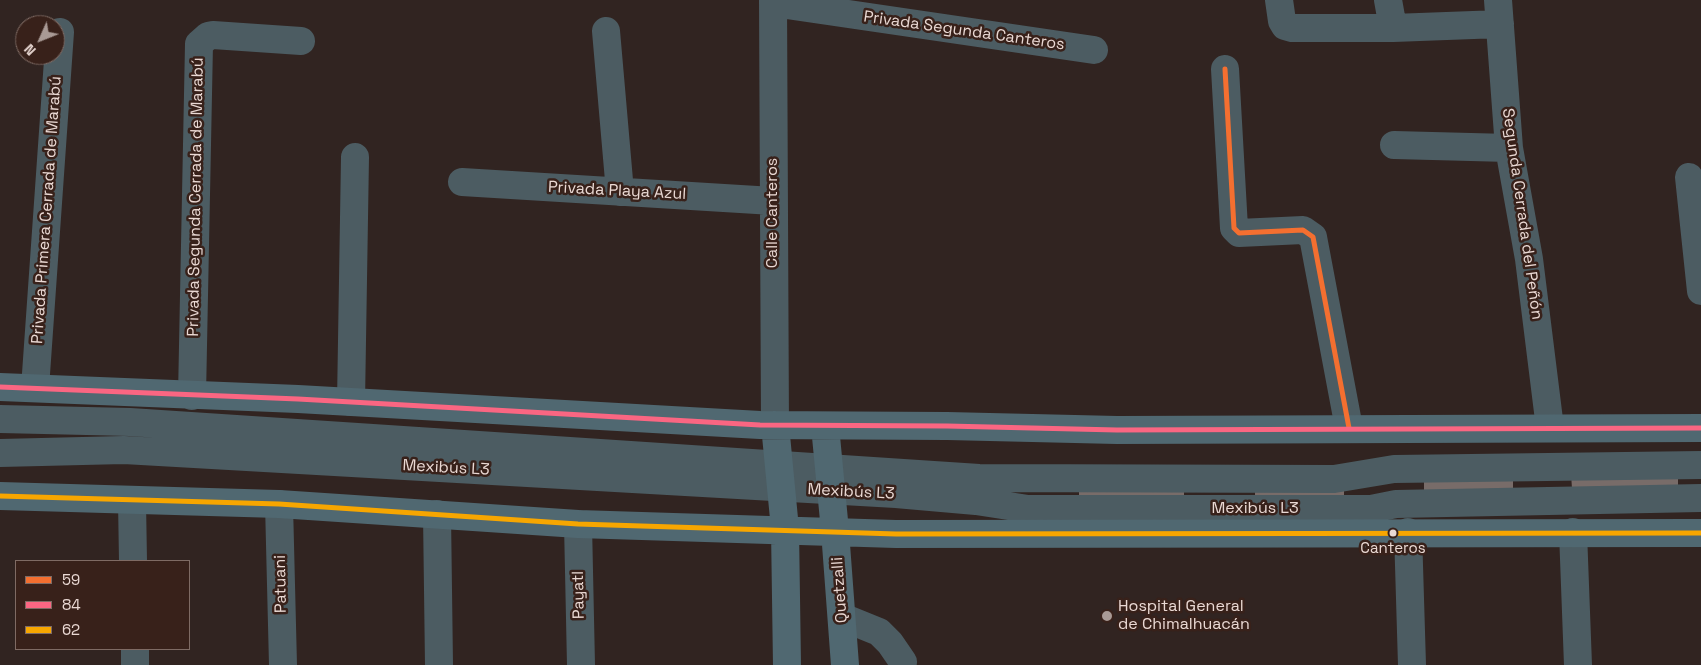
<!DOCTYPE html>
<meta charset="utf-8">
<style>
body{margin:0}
#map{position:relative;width:1701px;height:665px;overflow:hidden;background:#312421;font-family:"Space Grotesk",sans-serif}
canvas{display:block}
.legend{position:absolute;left:15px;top:560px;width:175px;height:90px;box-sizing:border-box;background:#38211a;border:1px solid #7f6b64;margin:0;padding:6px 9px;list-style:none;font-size:15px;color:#ead9d4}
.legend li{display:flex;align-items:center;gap:10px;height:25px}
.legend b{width:25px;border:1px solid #7f6b64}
.north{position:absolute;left:15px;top:15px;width:50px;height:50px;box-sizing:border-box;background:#38211a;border:1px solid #7f6b64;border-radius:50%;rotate:226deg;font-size:14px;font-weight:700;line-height:20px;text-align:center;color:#ead9d4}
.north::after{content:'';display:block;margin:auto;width:18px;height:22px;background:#a99a95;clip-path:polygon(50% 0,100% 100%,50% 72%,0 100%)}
</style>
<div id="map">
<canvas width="1701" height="665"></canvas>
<ul class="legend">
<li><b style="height:6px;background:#f46f30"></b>59</li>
<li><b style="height:6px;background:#fa6682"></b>84</li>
<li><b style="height:6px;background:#f7a600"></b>62</li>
</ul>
<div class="north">N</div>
</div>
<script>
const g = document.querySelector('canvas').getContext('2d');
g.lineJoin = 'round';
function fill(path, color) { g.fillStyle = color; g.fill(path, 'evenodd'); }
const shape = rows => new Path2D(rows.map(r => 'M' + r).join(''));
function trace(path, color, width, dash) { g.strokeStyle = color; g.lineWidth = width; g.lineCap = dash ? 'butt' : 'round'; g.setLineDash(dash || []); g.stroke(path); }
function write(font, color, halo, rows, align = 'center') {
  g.font = font + ' "Space Grotesk",sans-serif'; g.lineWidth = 5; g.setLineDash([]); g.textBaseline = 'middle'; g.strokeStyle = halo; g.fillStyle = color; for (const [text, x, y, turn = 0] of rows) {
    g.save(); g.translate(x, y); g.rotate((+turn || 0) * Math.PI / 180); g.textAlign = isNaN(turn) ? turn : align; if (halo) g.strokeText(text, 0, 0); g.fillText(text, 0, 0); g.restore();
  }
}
fill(shape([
 [1678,471,1678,487,1572,489,1571,473],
 [1424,475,1513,476,1513,492,1424,491],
 [1079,488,1184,489,1184,505,1079,505],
 [1255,489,1344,489,1344,506,1255,505]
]), '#786c69');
trace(shape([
 [773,0,775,425],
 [1279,0,1282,21,1285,26,1292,28,1393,28,1500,24],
 [1388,0,1393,28],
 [1498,0,1509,148,1529,259,1550,428],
 [773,3,1094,50],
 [606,31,620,192],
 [1225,69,1234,228,1239,233,1303,230,1313,237,1349,428],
 [1394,145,1509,148],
 [1689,177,1701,291],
 [462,182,773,201],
 [35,388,60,32],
 [192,396,199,44,208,36,213,35,301,41],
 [351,402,355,157],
 [0,419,130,422,979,478,1334,479,1394,469,1701,465],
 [0,453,124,450,896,494,976,501,1028,509,1371,509,1396,504,1701,498],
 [132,501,133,561],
 [279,504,283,665],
 [437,514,439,665],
 [578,524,581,665],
 [1408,532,1412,665],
 [1573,532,1578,665],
 [842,617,879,632,890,643,903,662],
 [135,649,135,665]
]), '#4c5c62', 28);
trace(shape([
 [0,387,298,399,760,425,947,426,1117,430,1701,428],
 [775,425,785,529,787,665],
 [825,426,835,531,845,665],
 [0,496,279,504,578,524,896,534,1701,533]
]), '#506871', 28);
trace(shape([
 [1225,69,1234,228,1239,233,1303,230,1313,237,1349,428]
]), '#f46f30', 5);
trace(shape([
 [0,387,298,399,760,425,947,426,1117,430,1701,428]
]), '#fa6682', 5);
trace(shape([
 [0,496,279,504,578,524,896,534,1701,533]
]), '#f7a600', 5);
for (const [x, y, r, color] of [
 [1393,533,4.5,"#ead9d4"],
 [1107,616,6,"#a99a95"]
]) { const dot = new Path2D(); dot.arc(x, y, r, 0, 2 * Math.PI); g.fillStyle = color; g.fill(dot); trace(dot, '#38211a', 2); }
write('15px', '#ead9d4', '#38211a', [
 ["Canteros",1393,549]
]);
write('16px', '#ead9d4', '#38211a', [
 ["Privada Segunda Canteros",964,31,8],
 ["Privada Playa Azul",617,191,3],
 ["Privada Segunda Cerrada de Marabú",196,197,-89],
 ["Privada Primera Cerrada de Marabú",47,210,-86],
 ["Calle Canteros",773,213,-90],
 ["Segunda Cerrada del Peñón",1522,214,82],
 ["Mexibús L3",446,468,3],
 ["Mexibús L3",851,492,3],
 ["Mexibús L3",1255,509],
 ["Patuani",281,584,-91],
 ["Quetzalli",840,590,-94],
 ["Payatl",579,595,-91]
]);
write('16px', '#ead9d4', '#38211a', [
 ["Hospital General",1118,607],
 ["de Chimalhuacán",1118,625]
], 'left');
</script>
